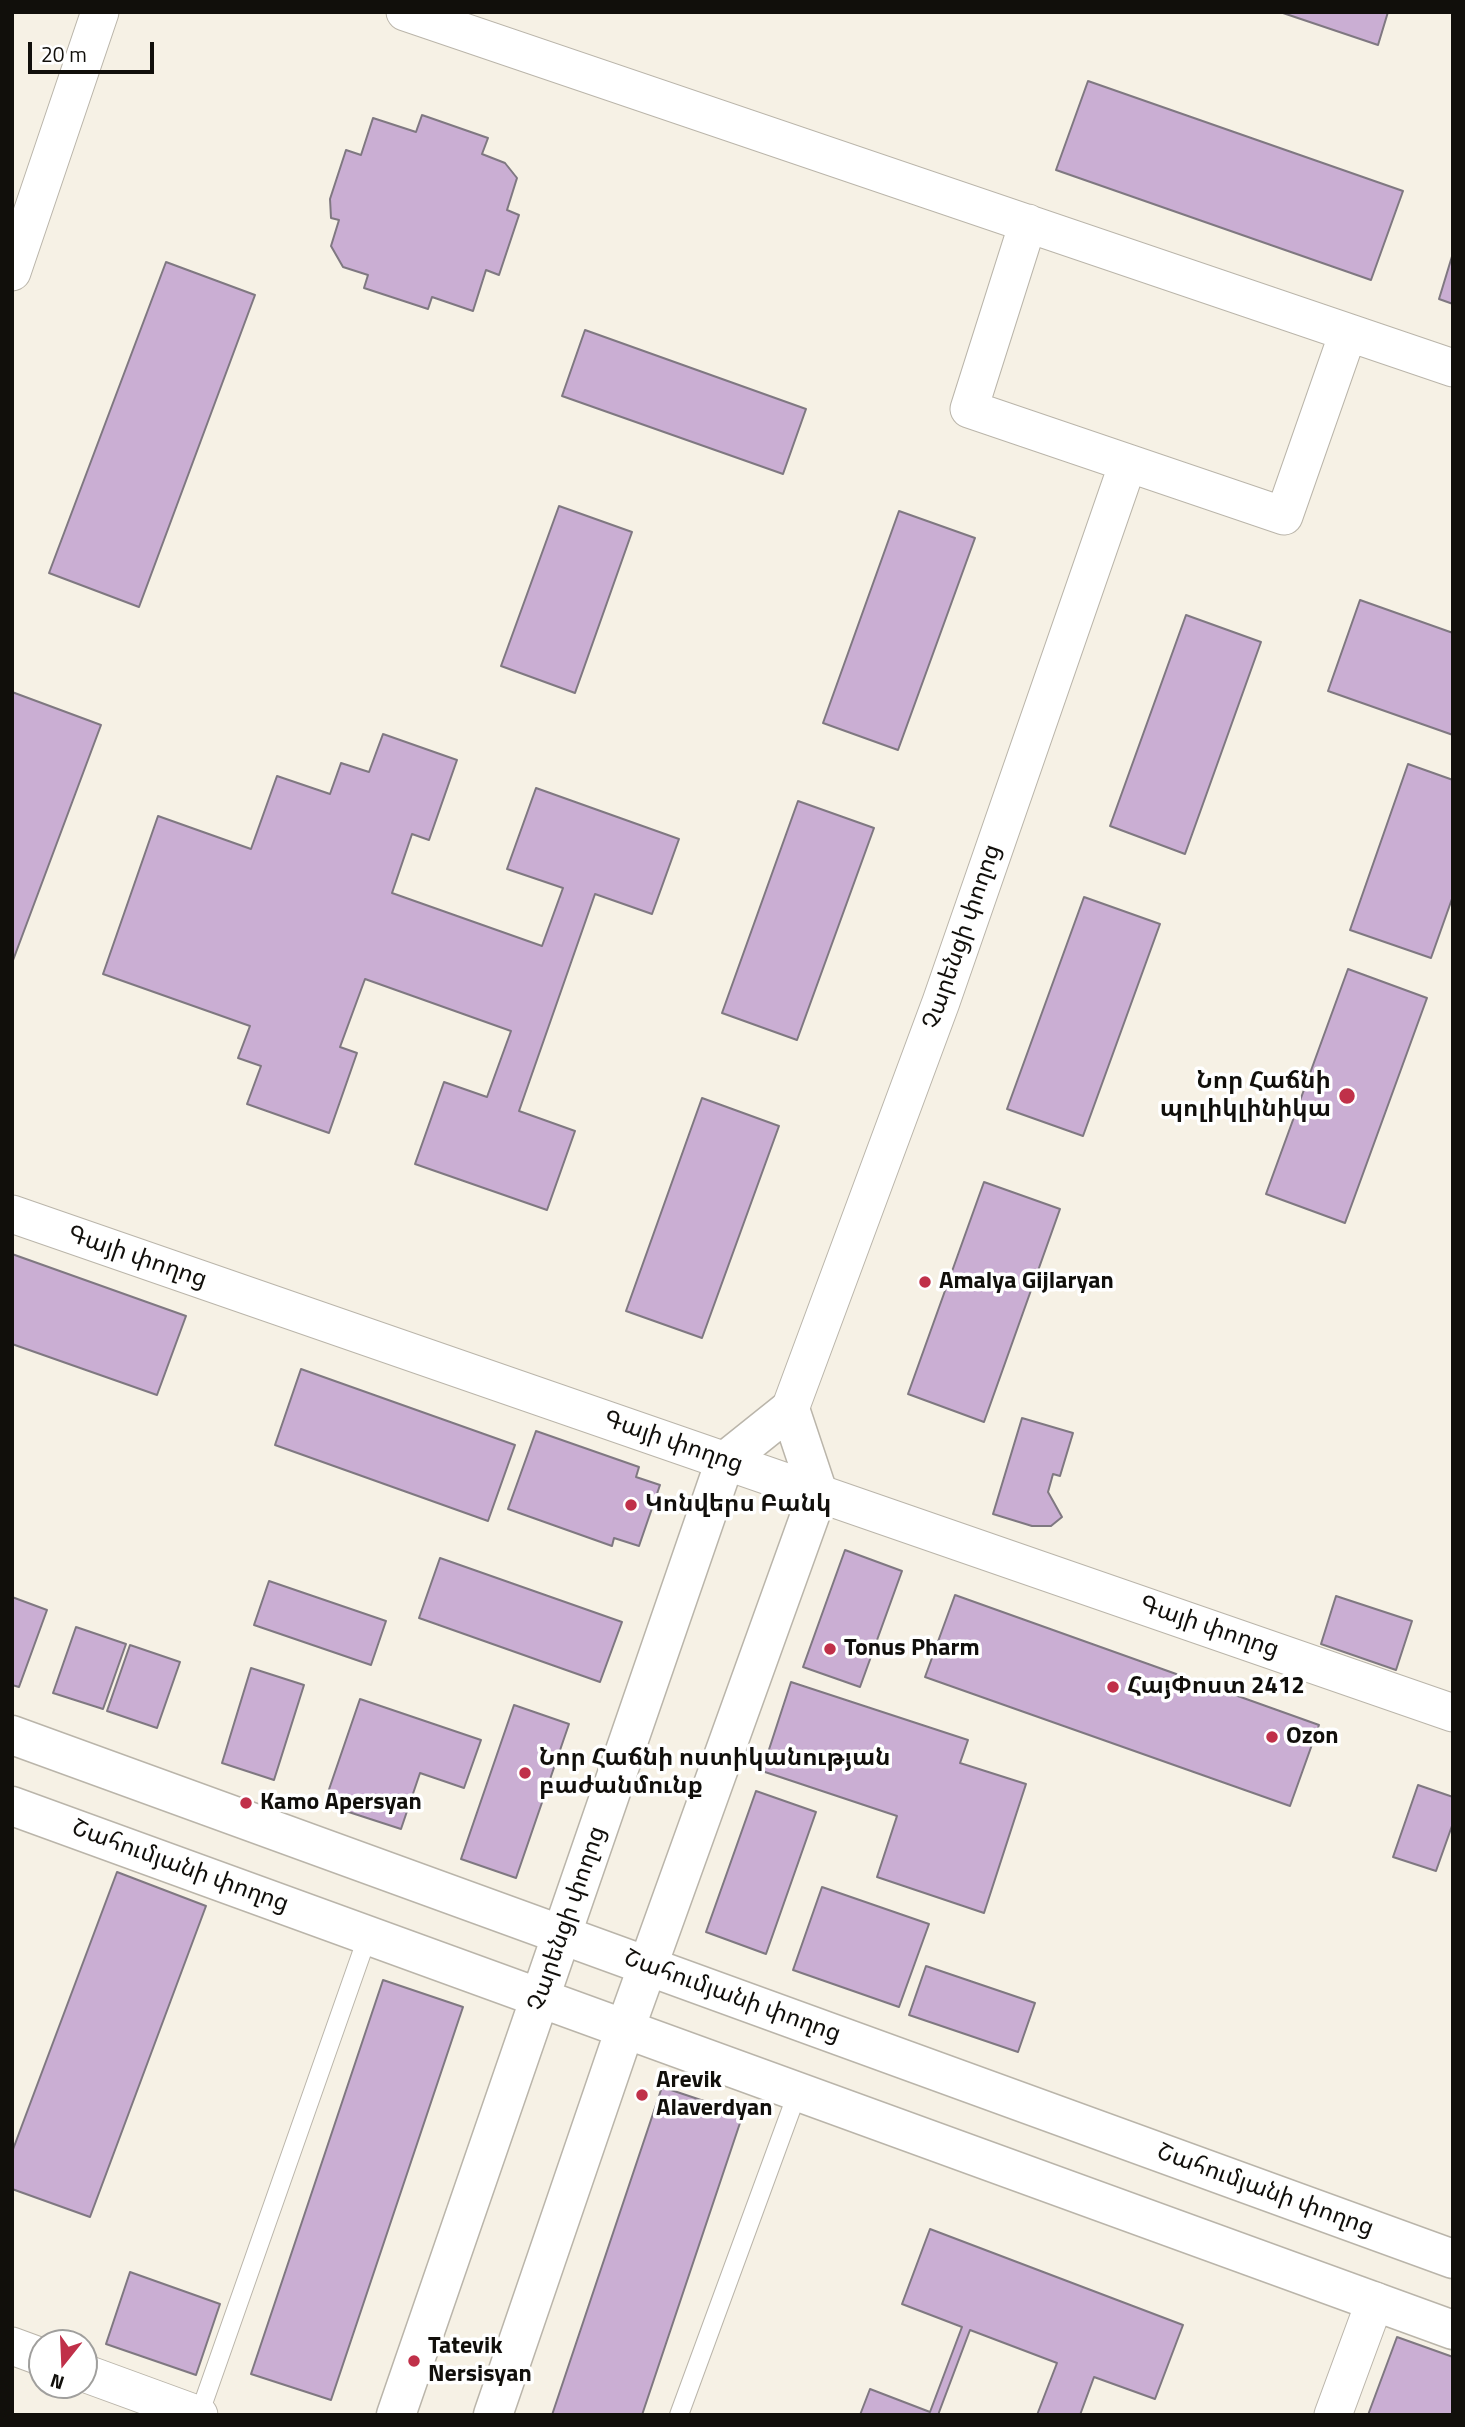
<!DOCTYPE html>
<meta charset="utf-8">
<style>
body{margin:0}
#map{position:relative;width:1465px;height:2427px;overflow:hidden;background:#f6f1e5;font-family:"Titillium Web",sans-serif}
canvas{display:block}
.frame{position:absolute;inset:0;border:14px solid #110f0b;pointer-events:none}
.north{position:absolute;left:28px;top:2329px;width:70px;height:70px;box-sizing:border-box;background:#fff;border:2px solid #a09f9d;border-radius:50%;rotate:198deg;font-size:19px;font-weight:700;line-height:28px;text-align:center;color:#110f0b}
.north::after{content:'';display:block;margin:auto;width:24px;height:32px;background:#c03049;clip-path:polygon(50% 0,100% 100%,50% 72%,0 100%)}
.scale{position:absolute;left:28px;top:42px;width:126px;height:32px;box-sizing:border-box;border:4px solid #110f0b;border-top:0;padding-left:9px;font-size:21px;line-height:24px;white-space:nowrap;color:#110f0b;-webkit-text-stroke:5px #fff;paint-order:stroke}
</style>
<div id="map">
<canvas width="1465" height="2427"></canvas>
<div class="frame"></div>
<div class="north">N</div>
<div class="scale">20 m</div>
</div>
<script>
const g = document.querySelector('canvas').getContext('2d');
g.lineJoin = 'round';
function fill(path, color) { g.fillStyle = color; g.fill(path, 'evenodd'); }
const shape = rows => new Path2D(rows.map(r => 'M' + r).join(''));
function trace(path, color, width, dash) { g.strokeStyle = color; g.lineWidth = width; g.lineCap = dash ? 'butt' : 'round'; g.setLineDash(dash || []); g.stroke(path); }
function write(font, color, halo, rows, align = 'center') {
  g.font = font + ' "Titillium Web","Noto Sans Armenian",sans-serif'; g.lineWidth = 7; g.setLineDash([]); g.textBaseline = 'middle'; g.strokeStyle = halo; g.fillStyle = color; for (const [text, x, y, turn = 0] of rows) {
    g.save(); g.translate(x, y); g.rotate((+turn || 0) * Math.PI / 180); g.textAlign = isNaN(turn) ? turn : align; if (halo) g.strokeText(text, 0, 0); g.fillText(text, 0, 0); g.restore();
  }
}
const building = shape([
 [1280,12,1388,12,1378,45,1280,12],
 [1088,81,1403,191,1371,280,1056,170,1088,81],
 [422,115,488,138,482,154,505,163,517,178,507,210,519,215,499,275,486,270,473,311,432,297,428,309,364,288,368,275,343,267,331,246,339,220,331,218,330,199,346,150,361,155,373,118,416,132,422,115],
 [1453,253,1453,304,1439,299,1453,253],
 [166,262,255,295,139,607,49,573,166,262],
 [585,330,806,409,783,474,562,396,585,330],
 [559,506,632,532,575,693,501,666,559,506],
 [899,511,975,538,898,750,823,723,899,511],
 [1360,600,1453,633,1453,735,1328,691,1360,600],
 [1186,615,1261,642,1185,854,1110,826,1186,615],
 [12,692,101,725,12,963,12,692],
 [383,734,457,760,429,840,412,834,392,893,542,946,563,888,507,869,536,788,679,839,652,914,595,894,519,1111,575,1131,547,1210,415,1164,444,1082,487,1097,511,1031,365,979,340,1047,357,1053,329,1133,247,1104,261,1066,238,1058,250,1026,103,974,158,816,251,849,277,776,330,794,341,763,369,772,383,734],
 [1408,764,1453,780,1453,896,1431,958,1350,930,1408,764],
 [798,801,874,828,797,1040,722,1013,798,801],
 [1084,897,1160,924,1083,1136,1007,1109,1084,897],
 [1348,969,1427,998,1345,1223,1266,1194,1348,969],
 [702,1098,779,1126,702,1338,626,1311,702,1098],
 [984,1182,1060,1209,984,1422,908,1394,984,1182],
 [12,1254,186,1316,157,1395,12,1344,12,1254],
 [301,1369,515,1445,488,1521,275,1445,301,1369],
 [1022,1418,1073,1433,1060,1476,1053,1474,1048,1492,1062,1517,1051,1526,1032,1526,993,1514,1022,1418],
 [536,1431,639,1467,636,1477,660,1485,639,1546,614,1538,612,1546,508,1509,536,1431],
 [845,1550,902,1571,860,1687,803,1667,845,1550],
 [440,1558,622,1622,600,1682,419,1618,440,1558],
 [269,1581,386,1621,371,1665,254,1625,269,1581],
 [955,1595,1319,1725,1290,1806,925,1677,955,1595],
 [1336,1596,1412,1621,1396,1670,1321,1644,1336,1596],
 [12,1597,47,1610,19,1687,12,1685,12,1597],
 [76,1627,126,1644,103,1709,53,1693,76,1627],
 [130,1645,180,1662,157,1728,107,1711,130,1645],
 [251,1668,304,1685,274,1780,222,1763,251,1668],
 [791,1682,968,1740,960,1763,1026,1784,984,1913,877,1877,897,1816,762,1771,791,1682],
 [360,1699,481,1740,464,1788,420,1773,401,1829,324,1804,360,1699],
 [514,1705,569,1724,516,1878,461,1859,514,1705],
 [1418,1785,1453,1797,1453,1823,1436,1871,1393,1857,1418,1785],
 [756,1791,816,1812,766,1954,706,1932,756,1791],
 [117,1872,206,1906,90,2217,12,2189,12,2152,117,1872],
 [822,1887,929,1924,899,2007,793,1970,822,1887],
 [926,1966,1035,2003,1018,2052,909,2015,926,1966],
 [383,1980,463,2007,331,2400,251,2374,383,1980],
 [662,2087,743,2114,642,2415,552,2415,662,2087],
 [930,2229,1183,2325,1155,2399,1094,2377,1080,2415,1037,2415,1057,2363,970,2330,938,2415,860,2415,870,2389,930,2412,962,2327,902,2304,930,2229],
 [130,2272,220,2304,196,2375,106,2344,130,2272],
 [1397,2337,1453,2357,1453,2415,1368,2415,1397,2337]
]);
fill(building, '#caaed3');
trace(building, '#7f7881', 2);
const service = shape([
 [199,2415,368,1935],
 [679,2415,798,2091]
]);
const minor = shape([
 [405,12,1453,368],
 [1028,223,969,409,1284,516,1348,333],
 [12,272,100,12],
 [12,1214,1453,1713],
 [790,1409,941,1002,1128,463],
 [12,2346,42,2357],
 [84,2373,199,2415],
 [1333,2415,1375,2301]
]);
const tertiary = shape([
 [12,1735,1453,2259],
 [12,1806,1453,2330],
 [396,2415,725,1461,790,1409,818,1493,625,2029,493,2415]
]);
trace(service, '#bab5aa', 20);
trace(minor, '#bab5aa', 39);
trace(tertiary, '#bab5aa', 41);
trace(service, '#fff', 18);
trace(minor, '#fff', 37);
trace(tertiary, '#fff', 38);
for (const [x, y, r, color] of [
 [1347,1096,9,"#c03049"],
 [925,1282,7,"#c03049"],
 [631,1505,7,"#c03049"],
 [830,1649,7,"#c03049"],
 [1113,1687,7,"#c03049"],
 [1272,1737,7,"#c03049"],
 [525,1773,7,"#c03049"],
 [246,1803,7,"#c03049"],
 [642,2095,7,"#c03049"],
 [414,2361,7,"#c03049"]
]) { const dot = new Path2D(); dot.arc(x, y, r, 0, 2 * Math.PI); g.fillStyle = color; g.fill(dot); trace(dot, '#fff', 2.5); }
write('24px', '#110f0b', '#fff', [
 ["Չարենցի փողոց",963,937,-71],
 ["Գայի փողոց",137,1258,19],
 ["Գայի փողոց",673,1443,19],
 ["Գայի փողոց",1209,1628,19],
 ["Շահումյանի փողոց",180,1867,20],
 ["Չարենցի փողոց",568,1919,-71],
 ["Շահումյանի փողոց",732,1997,20],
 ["Շահումյանի փողոց",1265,2191,20]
]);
write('bold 24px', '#110f0b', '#fff', [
 ["Նոր Հաճնի",1331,1082,"right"],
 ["պոլիկլինիկա",1331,1110,"right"],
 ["Amalya Gijlaryan",939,1282],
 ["Կոնվերս Բանկ",645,1505],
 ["Tonus Pharm",844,1649],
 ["ՀայՓոստ 2412",1127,1687],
 ["Ozon",1286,1737],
 ["Նոր Հաճնի ոստիկանության",539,1759],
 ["բաժանմունք",539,1787],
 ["Kamo Apersyan",260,1803],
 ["Arevik",656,2081],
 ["Alaverdyan",656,2109],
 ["Tatevik",428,2347],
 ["Nersisyan",428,2375]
], 'left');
</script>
